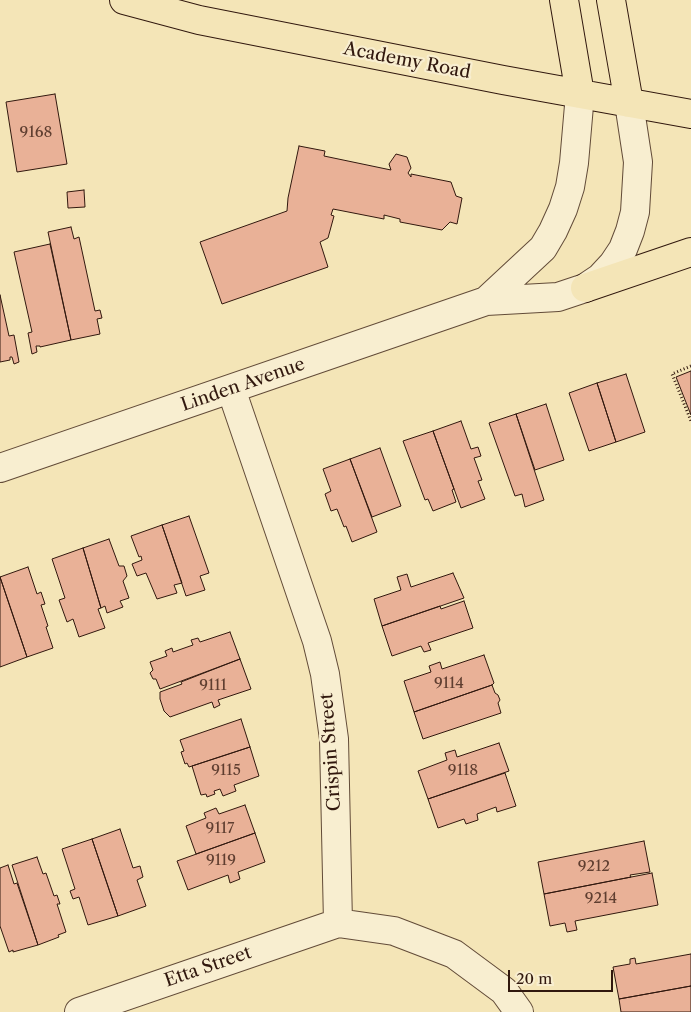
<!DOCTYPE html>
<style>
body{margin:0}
#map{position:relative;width:691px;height:1012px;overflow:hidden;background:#f4e5b7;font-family:"Libre Caslon Text",serif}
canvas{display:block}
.scale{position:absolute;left:508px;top:970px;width:105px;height:22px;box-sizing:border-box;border:2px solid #31180e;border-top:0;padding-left:6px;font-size:15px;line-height:18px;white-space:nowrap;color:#31180e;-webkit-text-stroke:4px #f8eed0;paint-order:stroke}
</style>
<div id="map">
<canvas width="691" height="1012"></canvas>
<div class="scale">20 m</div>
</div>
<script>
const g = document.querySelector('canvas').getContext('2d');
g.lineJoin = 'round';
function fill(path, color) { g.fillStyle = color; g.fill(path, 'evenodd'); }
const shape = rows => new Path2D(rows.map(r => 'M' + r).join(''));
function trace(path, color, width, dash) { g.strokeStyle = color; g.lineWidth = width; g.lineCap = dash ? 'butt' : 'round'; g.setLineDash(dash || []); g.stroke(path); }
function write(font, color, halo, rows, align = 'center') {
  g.font = font + ' "Libre Caslon Text",serif'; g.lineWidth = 4.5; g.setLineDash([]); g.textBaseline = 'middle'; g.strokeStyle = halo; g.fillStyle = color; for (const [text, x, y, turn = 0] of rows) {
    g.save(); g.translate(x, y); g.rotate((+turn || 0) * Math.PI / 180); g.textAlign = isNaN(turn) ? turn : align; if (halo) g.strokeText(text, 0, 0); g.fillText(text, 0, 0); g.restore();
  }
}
const building = shape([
 [55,94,67,164,17,172,6,102,55,94],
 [299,146,325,151,324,156,391,170,389,164,396,154,407,157,411,168,408,173,411,177,411,174,451,182,456,196,462,198,457,224,450,222,442,230,400,222,400,219,384,215,384,219,333,209,331,215,334,216,328,238,320,242,328,267,222,304,200,242,287,211,288,198,299,146],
 [84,190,85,207,68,208,67,192,84,190],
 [71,227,74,239,79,237,95,311,100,310,102,318,97,319,100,334,71,340,48,232,71,227],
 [50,244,71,340,40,347,40,346,36,346,37,352,32,354,28,333,32,332,14,252,50,244],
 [0,295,9,336,14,335,19,362,14,364,12,357,10,357,10,360,0,362,0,295],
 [691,371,691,415,676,377,691,371],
 [626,374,645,432,616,442,597,383,626,374],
 [597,383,616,442,589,451,569,393,597,383],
 [546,404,564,460,535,470,516,414,546,404],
 [516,414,544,500,525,507,522,494,515,496,489,423,516,414],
 [461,421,471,449,478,447,481,456,474,458,482,480,478,481,485,499,461,508,433,431,461,421],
 [433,431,454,489,452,490,456,502,433,511,428,499,425,500,403,441,433,431],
 [380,448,401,506,372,517,350,459,380,448],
 [350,459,377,532,352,542,346,526,344,527,337,509,331,511,325,494,331,491,323,469,350,459],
 [189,516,209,573,200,576,205,590,186,596,162,525,189,516],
 [162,525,182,583,174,585,177,593,157,599,146,573,137,576,132,564,142,560,141,556,139,557,131,536,162,525],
 [109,539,119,566,124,566,127,576,123,581,129,598,120,601,123,607,107,613,105,606,101,608,83,548,109,539],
 [83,548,101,608,98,609,105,628,79,637,73,619,67,622,59,600,65,598,52,559,83,548],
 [28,567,37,594,41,592,45,604,41,605,48,626,46,627,53,648,27,657,0,577,28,567],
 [453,573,464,598,382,626,374,599,401,590,397,577,407,574,411,587,453,573],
 [0,577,27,657,0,667,0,577],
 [464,601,473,628,428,643,431,650,424,652,421,646,392,656,382,626,440,606,441,609,464,601],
 [230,632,240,659,160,689,156,679,153,679,150,673,153,670,150,662,167,656,165,651,172,648,173,652,193,645,191,640,198,638,200,642,230,632],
 [484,655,494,683,492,685,414,712,404,681,431,672,429,666,440,662,442,669,484,655],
 [240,659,251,689,218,700,220,705,214,708,212,702,170,717,164,711,160,699,160,692,182,684,181,682,240,659],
 [492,685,495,693,498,695,500,700,498,703,501,713,423,739,414,712,492,685],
 [241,719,250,747,189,767,187,763,185,764,181,752,184,751,180,740,241,719],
 [499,743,509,771,428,799,418,771,447,760,445,753,455,750,457,757,499,743],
 [250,747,259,776,234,785,236,791,223,796,220,789,214,791,215,794,207,797,206,794,201,795,192,766,250,747],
 [505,773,516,806,497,812,496,807,477,814,478,820,466,824,464,819,438,828,428,799,505,773],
 [245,805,255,833,196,854,186,826,206,818,204,813,216,808,219,814,245,805],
 [120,829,133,868,140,866,143,877,137,880,146,906,118,916,92,839,120,829],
 [255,833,265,862,238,872,240,879,230,883,228,875,188,890,177,861,255,833],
 [92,839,118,916,88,925,79,897,73,899,70,891,75,889,62,849,92,839],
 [644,841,650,872,630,875,631,877,544,894,538,862,644,841],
 [37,857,43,874,46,873,54,896,57,895,60,904,57,904,66,932,58,935,59,937,38,945,12,865,37,857],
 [8,865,14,884,17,883,38,945,13,952,13,950,9,952,0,926,0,868,8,865],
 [652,873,658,905,575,921,577,930,567,932,565,923,550,926,544,894,652,873],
 [691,954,691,986,619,999,613,967,630,964,630,959,635,958,636,964,691,954],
 [691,986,691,1012,621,1012,619,999,691,986]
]);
fill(building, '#e9b197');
trace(building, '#31180e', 1);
const minor = shape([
 [486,301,543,248,553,231,563,209,570,187,574,163,580,94],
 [231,389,317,641,325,674,334,739,338,923],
 [0,468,486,301,558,297,585,288,600,278,613,264,623,249,630,231,635,212,638,162,629,103],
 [79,1012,338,923,394,931,454,954,504,991,519,1012]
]);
const major = shape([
 [124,0,199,20,503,80,691,114],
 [564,0,580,94],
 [611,0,629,103],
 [585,288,691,252]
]);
trace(minor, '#624b38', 30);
trace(major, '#31180e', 30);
trace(shape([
 [691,366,672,374,691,421]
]), '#31180e', 3, [1, 2.5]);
trace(minor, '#f8eed0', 28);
trace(major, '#f4e5b7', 28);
write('15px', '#5f3e30', null, [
 ["9168",36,133],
 ["9114",449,684],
 ["9111",213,686],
 ["9115",226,771],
 ["9118",463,771],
 ["9117",220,829],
 ["9119",221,861],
 ["9212",594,867],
 ["9214",601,899]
]);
write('18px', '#31180e', '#f8eed0', [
 ["Academy Road",407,61,11],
 ["Linden Avenue",243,385,-19],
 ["Crispin Street",331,752,-94],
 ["Etta Street",208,967,-19]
]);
</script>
